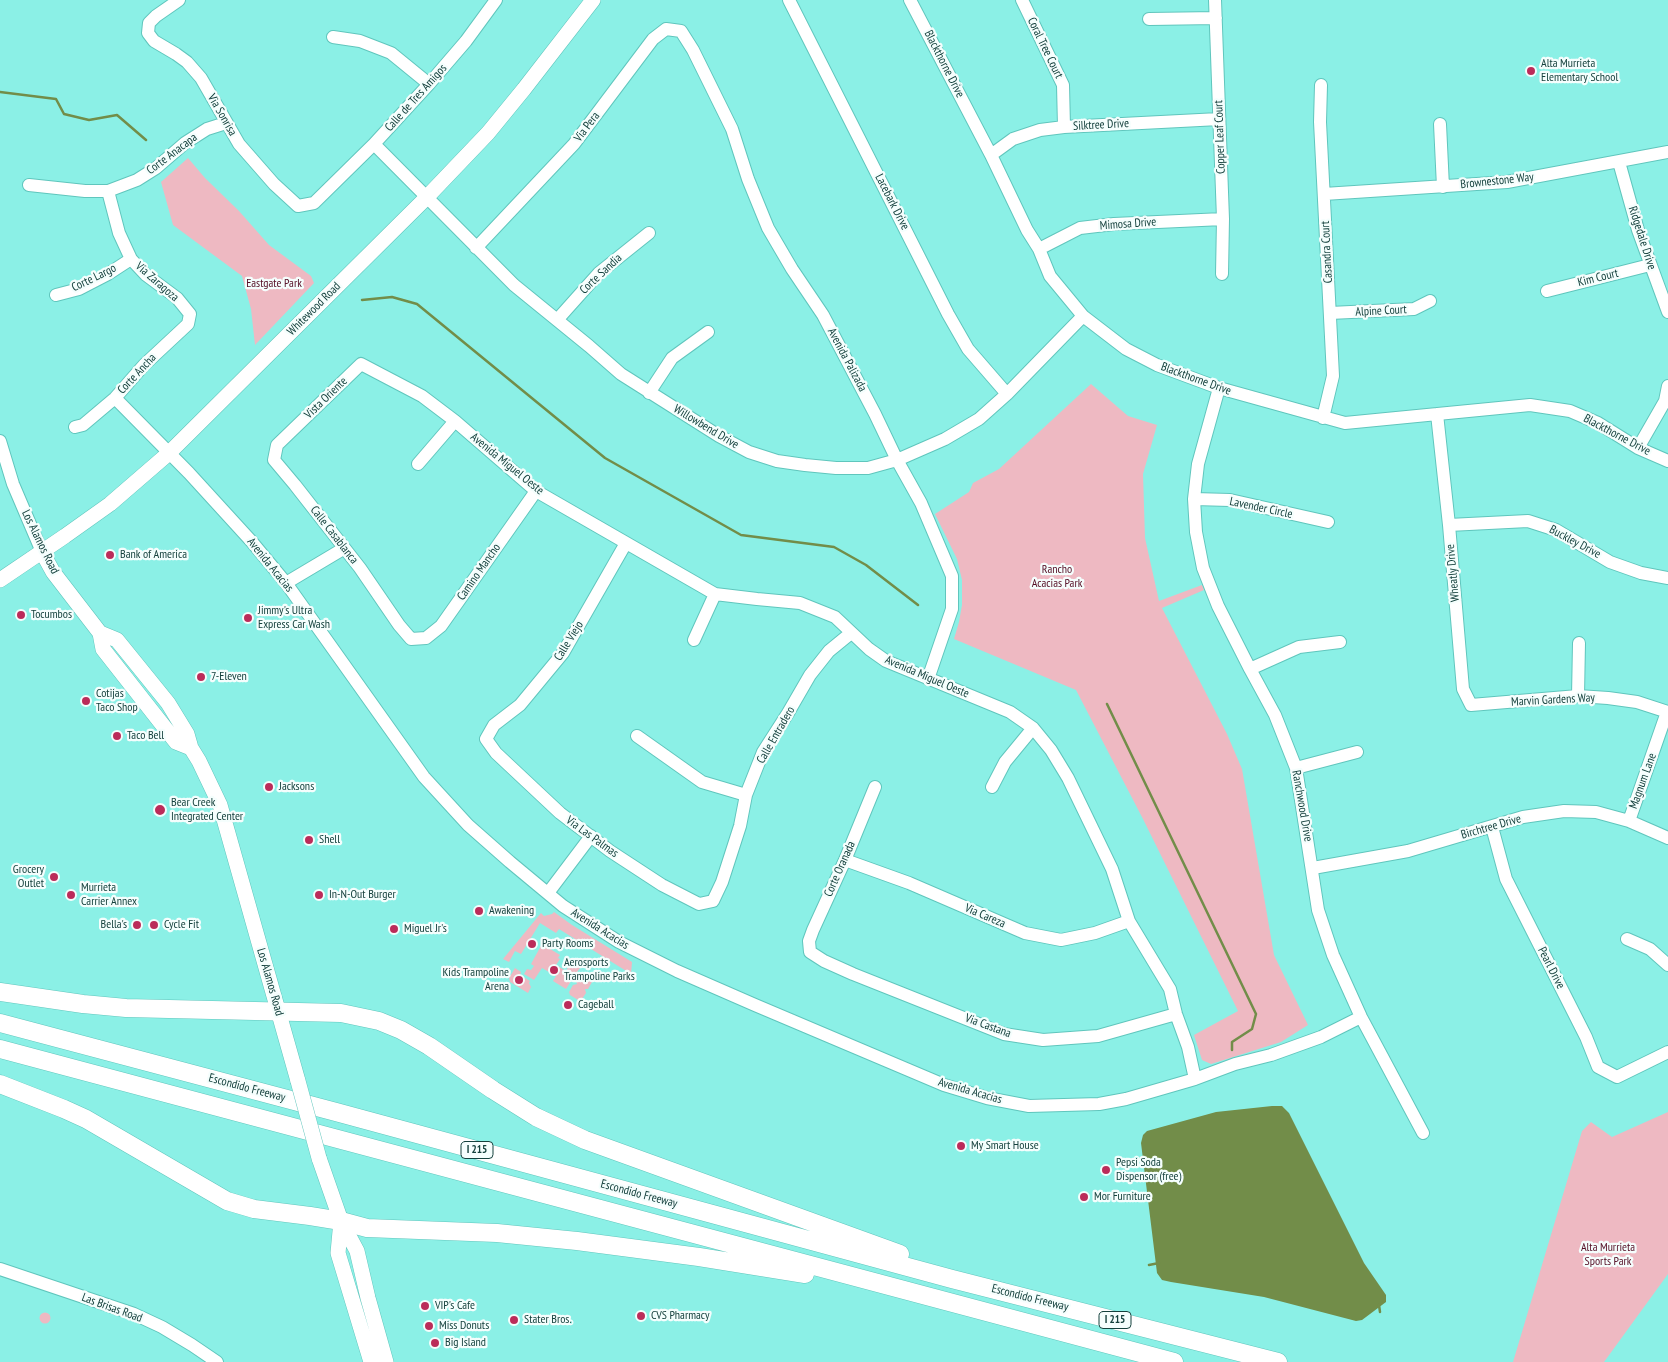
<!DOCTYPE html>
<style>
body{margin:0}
canvas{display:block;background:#8bf0e6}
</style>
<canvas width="1668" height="1362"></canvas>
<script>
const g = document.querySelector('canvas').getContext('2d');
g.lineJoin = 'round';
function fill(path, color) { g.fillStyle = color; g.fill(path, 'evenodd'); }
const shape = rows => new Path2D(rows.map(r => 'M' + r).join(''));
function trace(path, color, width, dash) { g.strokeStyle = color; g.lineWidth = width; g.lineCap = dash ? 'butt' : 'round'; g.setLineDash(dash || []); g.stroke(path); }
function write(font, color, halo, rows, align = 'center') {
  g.font = font + ' "PT Sans Narrow",sans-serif'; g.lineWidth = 4.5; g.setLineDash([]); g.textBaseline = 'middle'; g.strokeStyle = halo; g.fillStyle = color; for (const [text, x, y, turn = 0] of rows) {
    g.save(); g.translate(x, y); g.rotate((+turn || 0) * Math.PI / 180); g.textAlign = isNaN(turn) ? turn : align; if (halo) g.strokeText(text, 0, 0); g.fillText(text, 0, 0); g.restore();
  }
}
fill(shape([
 [188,158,205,178,239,211,269,245,311,276,314,283,255,345,251,309,242,276,173,225,161,182],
 [1091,384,1128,416,1157,425,1143,474,1145,538,1159,601,1202,585,1204,590,1162,608,1227,734,1242,769,1274,955,1308,1025,1281,1042,1211,1064,1202,1060,1194,1035,1238,1011,1143,819,1076,690,954,639,959,622,962,605,962,580,957,559,935,514,969,492,973,483,999,469],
 [554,912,572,925,632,962,631,974,559,929,556,933,540,923,521,954,515,951,509,962,503,959,541,913,544,916,552,914],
 [542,944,560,955,558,958,560,959,556,965,566,971,573,958,583,964,574,976,566,971,565,973,573,978,566,989,553,981,556,976,542,968,534,980,524,974,527,969,531,970,534,966,531,964],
 [515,968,521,972,520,975,530,981,529,983,531,987,528,993,510,982,509,978],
 [583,973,591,979,592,982,588,989,585,989,586,993,582,999,578,1000,570,995,569,992,573,985,577,984,576,981,580,974],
 [1668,1112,1668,1274,1604,1362,1513,1362,1582,1131,1591,1122,1612,1137],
 '39.5 1318a5.5 5.5 0 1 1 11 0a5.5 5.5 0 1 1-11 0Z'
]), '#eeb9c2');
fill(shape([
 [1272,1106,1282,1106,1289,1113,1364,1263,1386,1295,1386,1302,1362,1320,1356,1321,1264,1297,1171,1282,1162,1280,1157,1273,1141,1143,1143,1135,1147,1131,1216,1112]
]), '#728d49');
trace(shape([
 [0,92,56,99,64,114,89,120,117,115,146,140],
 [362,300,392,297,417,304,605,458,741,535,834,547,866,565,918,605],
 [1107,704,1256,1014,1252,1029,1232,1042,1232,1050],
 [1149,1265,1159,1263],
 [1379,1305,1380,1312]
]), '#728d49', 2.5);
const minor = shape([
 [179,0,156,16,149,23,148,33,154,41,176,54,187,62,201,78,239,144,274,184,298,206,314,203,374,144,429,84,466,41,496,0],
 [789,0,948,314,968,349,1007,394],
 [910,0,991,155,1027,230,1039,249,1050,276,1083,316,1126,349,1157,365,1219,388,1345,423,1530,405,1570,411,1598,423,1638,448,1668,461],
 [1022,0,1063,85,1064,127],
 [1215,0,1223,219,1222,274],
 [1149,19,1216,18],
 [333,37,360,41,391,53,429,84],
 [1321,85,1320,122,1333,376,1323,418],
 [1440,124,1443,187],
 [374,144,514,285,589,346,621,374,719,436,749,452,777,461,805,465,836,468,868,468,897,460,945,439,979,419,1007,394,1083,316],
 [991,155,1013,139,1040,130,1064,127,1219,119],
 [1619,162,1638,230,1668,312],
 [29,185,85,191,108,191,137,180,156,168,185,143,207,129,226,123],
 [1324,194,1507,182,1668,152],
 [476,248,574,144,653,39,666,29,681,31,693,50,732,129,748,179,768,228,792,269,823,315,875,414,897,460,921,503,952,576,952,609,928,679],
 [1039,249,1080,228,1114,224,1223,219],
 [1547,291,1650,265],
 [56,295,79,289,108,274,131,259],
 [1330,313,1414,309,1430,301],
 [557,320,599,273,649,233],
 [1219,388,1198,464,1194,499,1196,532,1203,568,1218,606,1250,669,1275,715,1296,768,1318,910,1333,955,1361,1017,1423,1133],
 [649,393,672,358,708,332],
 [115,398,189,473,252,542,286,583,424,777,468,825,510,862,563,906,619,942,677,971,755,1005,944,1085,987,1098,1029,1106,1099,1104,1126,1099,1195,1079,1235,1064,1271,1055,1321,1037,1361,1017],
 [1437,414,1449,525,1463,689,1471,705,1578,696,1608,698,1637,702,1668,712],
 [75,427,83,425,115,398,144,365,188,324,190,314,177,298,146,275,131,259,119,233,108,191],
 [0,441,13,484,42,552],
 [1638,448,1665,401,1668,386],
 [418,464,455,421],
 [536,491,441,626,426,638,411,639,399,625,360,568,295,485,274,460,277,445,361,364,422,396,455,421,536,491,715,594,757,599,800,603,835,617,869,649,886,661,1010,712,1033,728,1051,750,1068,778,1112,869,1129,921,1170,989,1176,1014,1188,1047,1195,1079],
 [1194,499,1230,500,1328,522],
 [1449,525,1528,521,1556,530,1610,562,1641,573,1668,578],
 [626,543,563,653,520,705,494,725,486,739,496,753,560,813,610,851,662,885,699,904,713,901,722,882,740,826,746,795,763,752,788,713,810,675,829,651,851,633],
 [286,583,343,549],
 [694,640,715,594],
 [1250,669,1299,647,1340,642],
 [1578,696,1579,643],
 [637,736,702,782,746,795],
 [1296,768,1357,752],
 [875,787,845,860,813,930,809,941,810,952,824,961,853,974,1004,1034,1043,1040,1098,1036,1176,1014],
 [992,787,1005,762,1033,728],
 [1629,821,1667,712],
 [1492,827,1506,879,1586,1037,1598,1067,1617,1077,1668,1052],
 [845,860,909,883,1025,933,1061,940,1095,933,1129,921],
 [1313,868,1408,851,1523,817,1564,811,1596,812,1629,821,1668,838],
 [548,893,591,836],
 [1627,939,1650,949,1668,965],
 [0,1269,134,1314,162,1327,192,1345,217,1362]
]);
const major = shape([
 [42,552,53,572,100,633,103,649,176,742,191,748],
 [0,580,65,536,110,504,169,453,426,198,488,133,524,89,593,0],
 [100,633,117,640,168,703,187,734,191,748,199,761,220,805,298,1081],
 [319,1158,341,1221,357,1251,368,1298,386,1362],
 [341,1221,338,1253,371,1362]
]);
const highway = shape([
 [0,992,83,1004,126,1008,341,1013,379,1021,401,1030,429,1046,493,1090,536,1117,585,1140,900,1254],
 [0,1023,336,1112,952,1279,1278,1362],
 [0,1049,1174,1362],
 [0,1084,64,1109,86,1119,227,1201,254,1209,310,1216,341,1221,367,1228,497,1233,577,1241,699,1257,805,1274]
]);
trace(minor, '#60c6bd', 14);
trace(major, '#60c6bd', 16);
trace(highway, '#60c6bd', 19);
trace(minor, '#fff', 12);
trace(major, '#fff', 15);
trace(highway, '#fff', 18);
const majorBridge = shape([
 [298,1081,319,1158]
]);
trace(majorBridge, '#60c6bd', 16, []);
trace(majorBridge, '#fff', 15);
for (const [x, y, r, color] of [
 [1531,71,5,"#bb2c5a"],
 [110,555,5,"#bb2c5a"],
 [21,615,5,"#bb2c5a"],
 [248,618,5,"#bb2c5a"],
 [201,677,5,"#bb2c5a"],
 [86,701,5,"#bb2c5a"],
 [117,736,5,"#bb2c5a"],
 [269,787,5,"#bb2c5a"],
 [160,810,6,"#bb2c5a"],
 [309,840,5,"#bb2c5a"],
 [54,877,5,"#bb2c5a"],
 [71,895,5,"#bb2c5a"],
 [319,895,5,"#bb2c5a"],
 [479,911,5,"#bb2c5a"],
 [137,925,5,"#bb2c5a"],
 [154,925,5,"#bb2c5a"],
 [394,929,5,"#bb2c5a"],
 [532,944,5,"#bb2c5a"],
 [554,970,5,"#bb2c5a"],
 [519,980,5,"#bb2c5a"],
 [568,1005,5,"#bb2c5a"],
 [961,1146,5,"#bb2c5a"],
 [1106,1170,5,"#bb2c5a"],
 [1084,1197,5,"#bb2c5a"],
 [425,1306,5,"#bb2c5a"],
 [641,1316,5,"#bb2c5a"],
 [514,1320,5,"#bb2c5a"],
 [429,1326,5,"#bb2c5a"],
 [435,1343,5,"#bb2c5a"]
]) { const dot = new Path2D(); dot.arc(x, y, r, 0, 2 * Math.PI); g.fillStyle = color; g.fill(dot); trace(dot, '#f5fefd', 2); }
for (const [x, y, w] of [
 [477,1150,32],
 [1115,1320,32]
]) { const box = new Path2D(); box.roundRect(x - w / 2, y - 8.5, w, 17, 4); g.fillStyle = '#f5fefd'; g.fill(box); trace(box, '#15413d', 1); }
write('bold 11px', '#15413d', null, [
 ["I 215",477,1150],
 ["I 215",1115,1320]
]);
write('12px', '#15413d', '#f5fefd', [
 ["Coral Tree Court",1045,48,64],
 ["Blackthorne Drive",944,64,63],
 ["Calle de Tres Amigos",416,98,-48],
 ["Via Sonrisa",222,115,60],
 ["Silktree Drive",1101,125,-3],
 ["Via Pera",587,127,-53],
 ["Copper Leaf Court",1220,137,-92],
 ["Corte Anacapa",172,154,-37],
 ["Brownestone Way",1497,181,-6],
 ["Lacebark Drive",892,202,63],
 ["Mimosa Drive",1128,224,-4],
 ["Ridgedale Drive",1642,238,72],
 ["Casandra Court",1327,252,-93],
 ["Corte Sandia",601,274,-43],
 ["Corte Largo",94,278,-26],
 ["Kim Court",1598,278,-14],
 ["Via Zaragoza",157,282,41],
 ["Whitewood Road",314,309,-45],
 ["Alpine Court",1381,311,-3],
 ["Avenida Palizada",847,360,62],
 ["Corte Ancha",137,374,-47],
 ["Blackthorne Drive",1196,379,20],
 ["Vista Oriente",326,398,-44],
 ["Willowbend Drive",706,427,31],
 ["Blackthorne Drive",1617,435,28],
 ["Avenida Miguel Oeste",507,464,39],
 ["Lavender Circle",1261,508,12],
 ["Calle Casablanca",334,535,52],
 ["Los Alamos Road",40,542,64],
 ["Buckley Drive",1575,542,28],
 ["Avenida Acacias",270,565,51],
 ["Camino Mancho",479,572,-55],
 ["Wheatly Drive",1453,573,-95],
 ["Calle Viejo",569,641,-58],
 ["Avenida Miguel Oeste",927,677,23],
 ["Marvin Gardens Way",1553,700,-3],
 ["Calle Entradero",776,735,-60],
 ["Magnum Lane",1643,781,-70],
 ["Ranchwood Drive",1302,806,80],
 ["Birchtree Drive",1491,827,-16],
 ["Via Las Palmas",592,837,36],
 ["Corte Oranada",840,869,-66],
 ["Via Careza",985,916,23],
 ["Avenida Acacias",600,929,32],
 ["Pearl Drive",1551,968,63],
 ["Los Alamos Road",270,982,74],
 ["Via Castana",988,1026,20],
 ["Escondido Freeway",247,1088,15],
 ["Avenida Acacias",970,1091,16],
 ["Escondido Freeway",639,1194,15],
 ["Escondido Freeway",1030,1298,14],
 ["Las Brisas Road",112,1308,20]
]);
write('12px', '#15413d', '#f5fefd', [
 ["Alta Murrieta",1541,64],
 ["Elementary School",1541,78],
 ["Bank of America",120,555],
 ["Jimmy's Ultra",258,611],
 ["Express Car Wash",258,625],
 ["Tocumbos",31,615],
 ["7-Eleven",211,677],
 ["Cotijas",96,694],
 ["Taco Shop",96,708],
 ["Taco Bell",127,736],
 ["Jacksons",279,787],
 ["Bear Creek",171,803],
 ["Integrated Center",171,817],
 ["Shell",319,840],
 ["Grocery",44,870,"right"],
 ["Outlet",44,884,"right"],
 ["Murrieta",81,888],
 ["Carrier Annex",81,902],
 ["In-N-Out Burger",329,895],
 ["Awakening",489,911],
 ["Bella's",127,925,"right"],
 ["Cycle Fit",164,925],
 ["Miguel Jr's",404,929],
 ["Party Rooms",542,944],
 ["Aerosports",564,963],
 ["Trampoline Parks",564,977],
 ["Kids Trampoline",509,973,"right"],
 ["Arena",509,987,"right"],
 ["Cageball",578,1005],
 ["My Smart House",971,1146],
 ["Pepsi Soda",1116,1163],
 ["Dispensor (free)",1116,1177],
 ["Mor Furniture",1094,1197],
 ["VIP's Cafe",435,1306],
 ["CVS Pharmacy",651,1316],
 ["Stater Bros.",524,1320],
 ["Miss Donuts",439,1326],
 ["Big Island",445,1343]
], 'left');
write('12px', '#550e25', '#f5fefd', [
 ["Eastgate Park",274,284],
 ["Rancho",1057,570],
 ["Acacias Park",1057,584],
 ["Alta Murrieta",1608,1248],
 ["Sports Park",1608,1262]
]);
</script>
